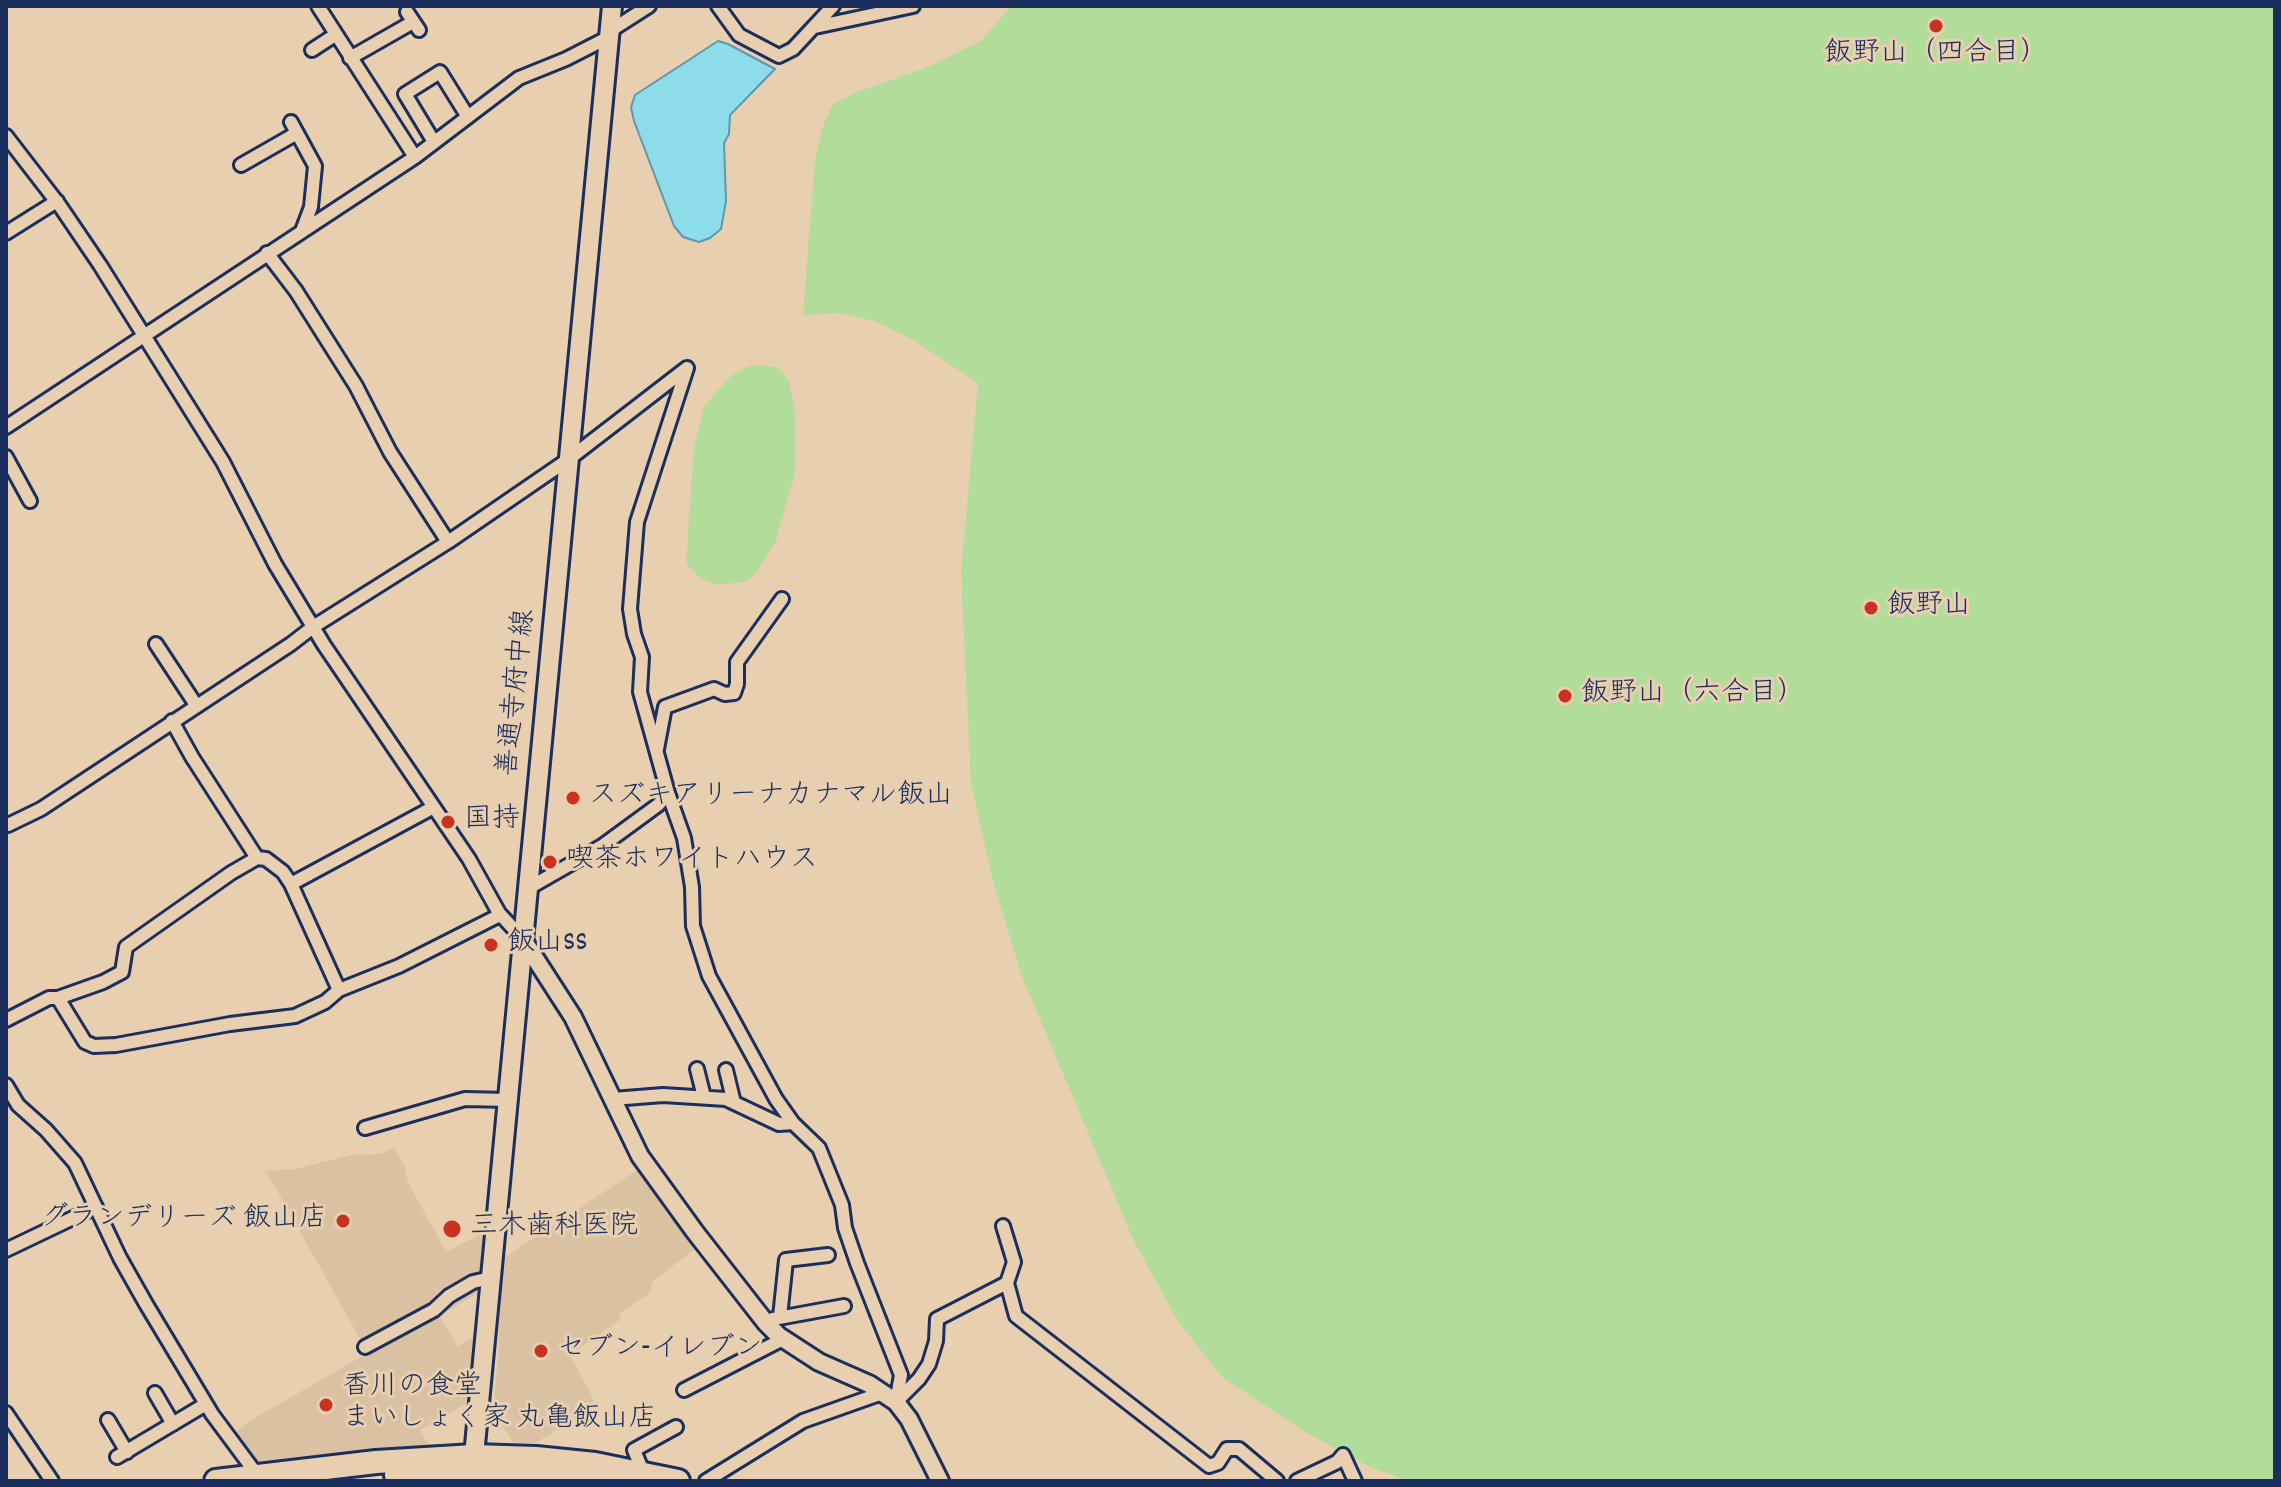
<!DOCTYPE html>
<meta charset="utf-8">
<style>
body{margin:0}
#map{position:relative;width:2281px;height:1487px;overflow:hidden;background:#e8cfb0;font-family:Dekko,sans-serif}
canvas{display:block}
.frame{position:absolute;inset:0;border:8px solid #1b2f5e;pointer-events:none}
</style>
<div id="map">
<canvas width="2281" height="1487"></canvas>
<div class="frame"></div>
</div>
<script>
const g = document.querySelector('canvas').getContext('2d');
g.lineJoin = 'round';
function fill(path, color) { g.fillStyle = color; g.fill(path, 'evenodd'); }
const shape = rows => new Path2D(rows.map(r => 'M' + r).join(''));
function trace(path, color, width, dash) { g.strokeStyle = color; g.lineWidth = width; g.lineCap = dash ? 'butt' : 'round'; g.setLineDash(dash || []); g.stroke(path); }
function write(font, color, halo, rows, align = 'center') {
  g.font = font + ' Dekko,"Klee One",sans-serif'; g.lineWidth = 6; g.setLineDash([]); g.textBaseline = 'middle'; g.strokeStyle = halo; g.fillStyle = color; for (const [text, x, y, turn = 0] of rows) {
    g.save(); g.translate(x, y); g.rotate((+turn || 0) * Math.PI / 180); g.textAlign = isNaN(turn) ? turn : align; if (halo) g.strokeText(text, 0, 0); g.fillText(text, 0, 0); g.restore();
  }
}
fill(shape([
 [394,1148,405,1167,408,1182,446,1252,487,1231,481,1291,440,1316,458,1347,476,1335,471,1401,420,1430,429,1445,253,1464,232,1435,248,1422,368,1353,266,1171,295,1169,351,1155,381,1154],
 [642,1167,700,1245,653,1281,650,1293,618,1314,621,1319,570,1355,596,1404,536,1443,514,1443,493,1412,499,1344,499,1261]
]), '#dac1a2');
fill(shape([
 [1011,6,2275,6,2275,1481,1409,1481,1370,1467,1302,1430,1223,1378,1179,1323,1133,1239,1021,974,992,877,971,783,961,572,978,383,912,339,875,321,840,313,803,315,815,161,822,129,832,105,857,92,928,67,981,41],
 [764,365,779,368,789,381,795,413,795,473,776,540,756,573,744,582,716,585,701,578,686,563,694,448,704,406,731,376,748,366]
]), '#b1dc9a');
const water = shape([
 [718,41,728,44,775,69,730,115,729,134,724,143,726,201,721,229,710,238,699,242,683,237,674,226,634,121,631,107,635,95,718,41]
]);
fill(water, '#8ddce9');
trace(water, '#5f97b1', 2);
const street = shape([
 [318,6,415,157],
 [718,6,739,35,779,56,793,49,833,6],
 [407,12,419,30],
 [815,27,913,6],
 [610,31,649,6],
 [312,50,335,35],
 [350,58,413,22],
 [291,122,315,166,311,207,302,231],
 [6,136,60,206,100,265,223,462,275,564,324,645,469,859,499,913,522,938],
 [434,142,405,94,440,72,468,117],
 [241,165,297,133],
 [6,233,57,201],
 [267,253,296,291,356,386,390,452,448,542],
 [6,427,415,157,519,78,566,59,609,37],
 [6,457,30,501],
 [156,644,196,705],
 [172,721,192,757,257,858],
 [657,749,665,707,714,689,725,694,734,693,737,684,737,662,782,599],
 [8,825,41,809,291,644,313,627,448,542,569,459,687,368,637,522,630,609,634,634,642,657,640,692,668,793,684,838,692,887,693,926,709,976,776,1099,793,1123,819,1148,842,1205,845,1228,857,1263,901,1375,896,1402],
 [291,884,432,808],
 [527,889,602,846,658,805,668,793],
 [58,998,85,1042,94,1046,116,1045,230,1024,295,1016,325,1002,339,990,399,966,496,917,499,913],
 [6,1020,49,998,58,998,103,982,122,972,126,947,231,873,257,858,266,859,283,872,291,884,339,990],
 [697,1069,704,1097],
 [726,1070,734,1103],
 [6,1085,18,1105,46,1130,75,1163,120,1258,146,1304,212,1414,258,1476],
 [613,1099,663,1095,726,1099,779,1124,793,1123],
 [365,1128,465,1099,508,1100],
 [1003,1226,1014,1262,1007,1283,1016,1316,1209,1466,1218,1463,1227,1449,1239,1449,1277,1481],
 [6,1250,96,1207],
 [780,1317,786,1260,828,1255],
 [773,1319,844,1306],
 [365,1347,434,1310,449,1296,473,1282,491,1278],
 [684,1390,783,1339],
 [155,1393,173,1424],
 [896,1402,919,1379,929,1364,936,1341,937,1319,1007,1283],
 [6,1413,52,1481],
 [108,1420,127,1452],
 [117,1457,206,1404],
 [643,1472,634,1450,676,1427],
 [706,1481,803,1421,882,1393],
 [1297,1481,1337,1462,1343,1455,1355,1481]
]);
const secondary = shape([
 [522,938,573,1017,640,1156,695,1232,766,1323,779,1336,819,1362,869,1384,896,1402,909,1419,940,1481]
]);
const primary = shape([
 [473,1466,612,6]
]);
const highway = shape([
 [396,1475,537,1473,602,1481],
 [216,1481,376,1462,474,1456,536,1458,595,1464,678,1481]
]);
trace(street, '#1b2f5e', 18);
trace(secondary, '#1b2f5e', 22);
trace(primary, '#1b2f5e', 24);
trace(highway, '#1b2f5e', 28);
trace(street, '#e8cfb0', 12);
trace(secondary, '#e8cfb0', 16);
trace(primary, '#e8cfb0', 18);
trace(highway, '#e8cfb0', 22);
for (const [x, y, r, color] of [
 [1936,26,8,"#c8321e"],
 [1871,608,8,"#c8321e"],
 [1565,696,8,"#c8321e"],
 [573,798,8,"#c8321e"],
 [448,822,8,"#c8321e"],
 [550,862,8,"#c8321e"],
 [491,945,8,"#c8321e"],
 [343,1221,8,"#c8321e"],
 [452,1229,10,"#c8321e"],
 [541,1351,8,"#c8321e"],
 [326,1405,8,"#c8321e"]
]) { const dot = new Path2D(); dot.arc(x, y, r, 0, 2 * Math.PI); g.fillStyle = color; g.fill(dot); trace(dot, '#e8cfb0', 3); }
write('28px', '#1b2f5e', '#e8cfb0', [
 ["飯野山（四合目）",1936,56,"center"],
 ["飯野山",1887,608],
 ["飯野山（六合目）",1581,696],
 ["スズキアリーナカナマル飯山",589,798],
 ["国持",464,822],
 ["喫茶ホワイトハウス",566,862],
 ["飯山SS",507,945],
 ["グランデリーズ 飯山店",327,1221,"right"],
 ["三木歯科医院",470,1229],
 ["セブン-イレブン",557,1351],
 ["香川の食堂",342,1389],
 ["まいしょく家 丸亀飯山店",342,1421]
], 'left');
write('28px', '#1b2f5e', '#e8cfb0', [
 ["善通寺府中線",519,693,-84]
]);
</script>
